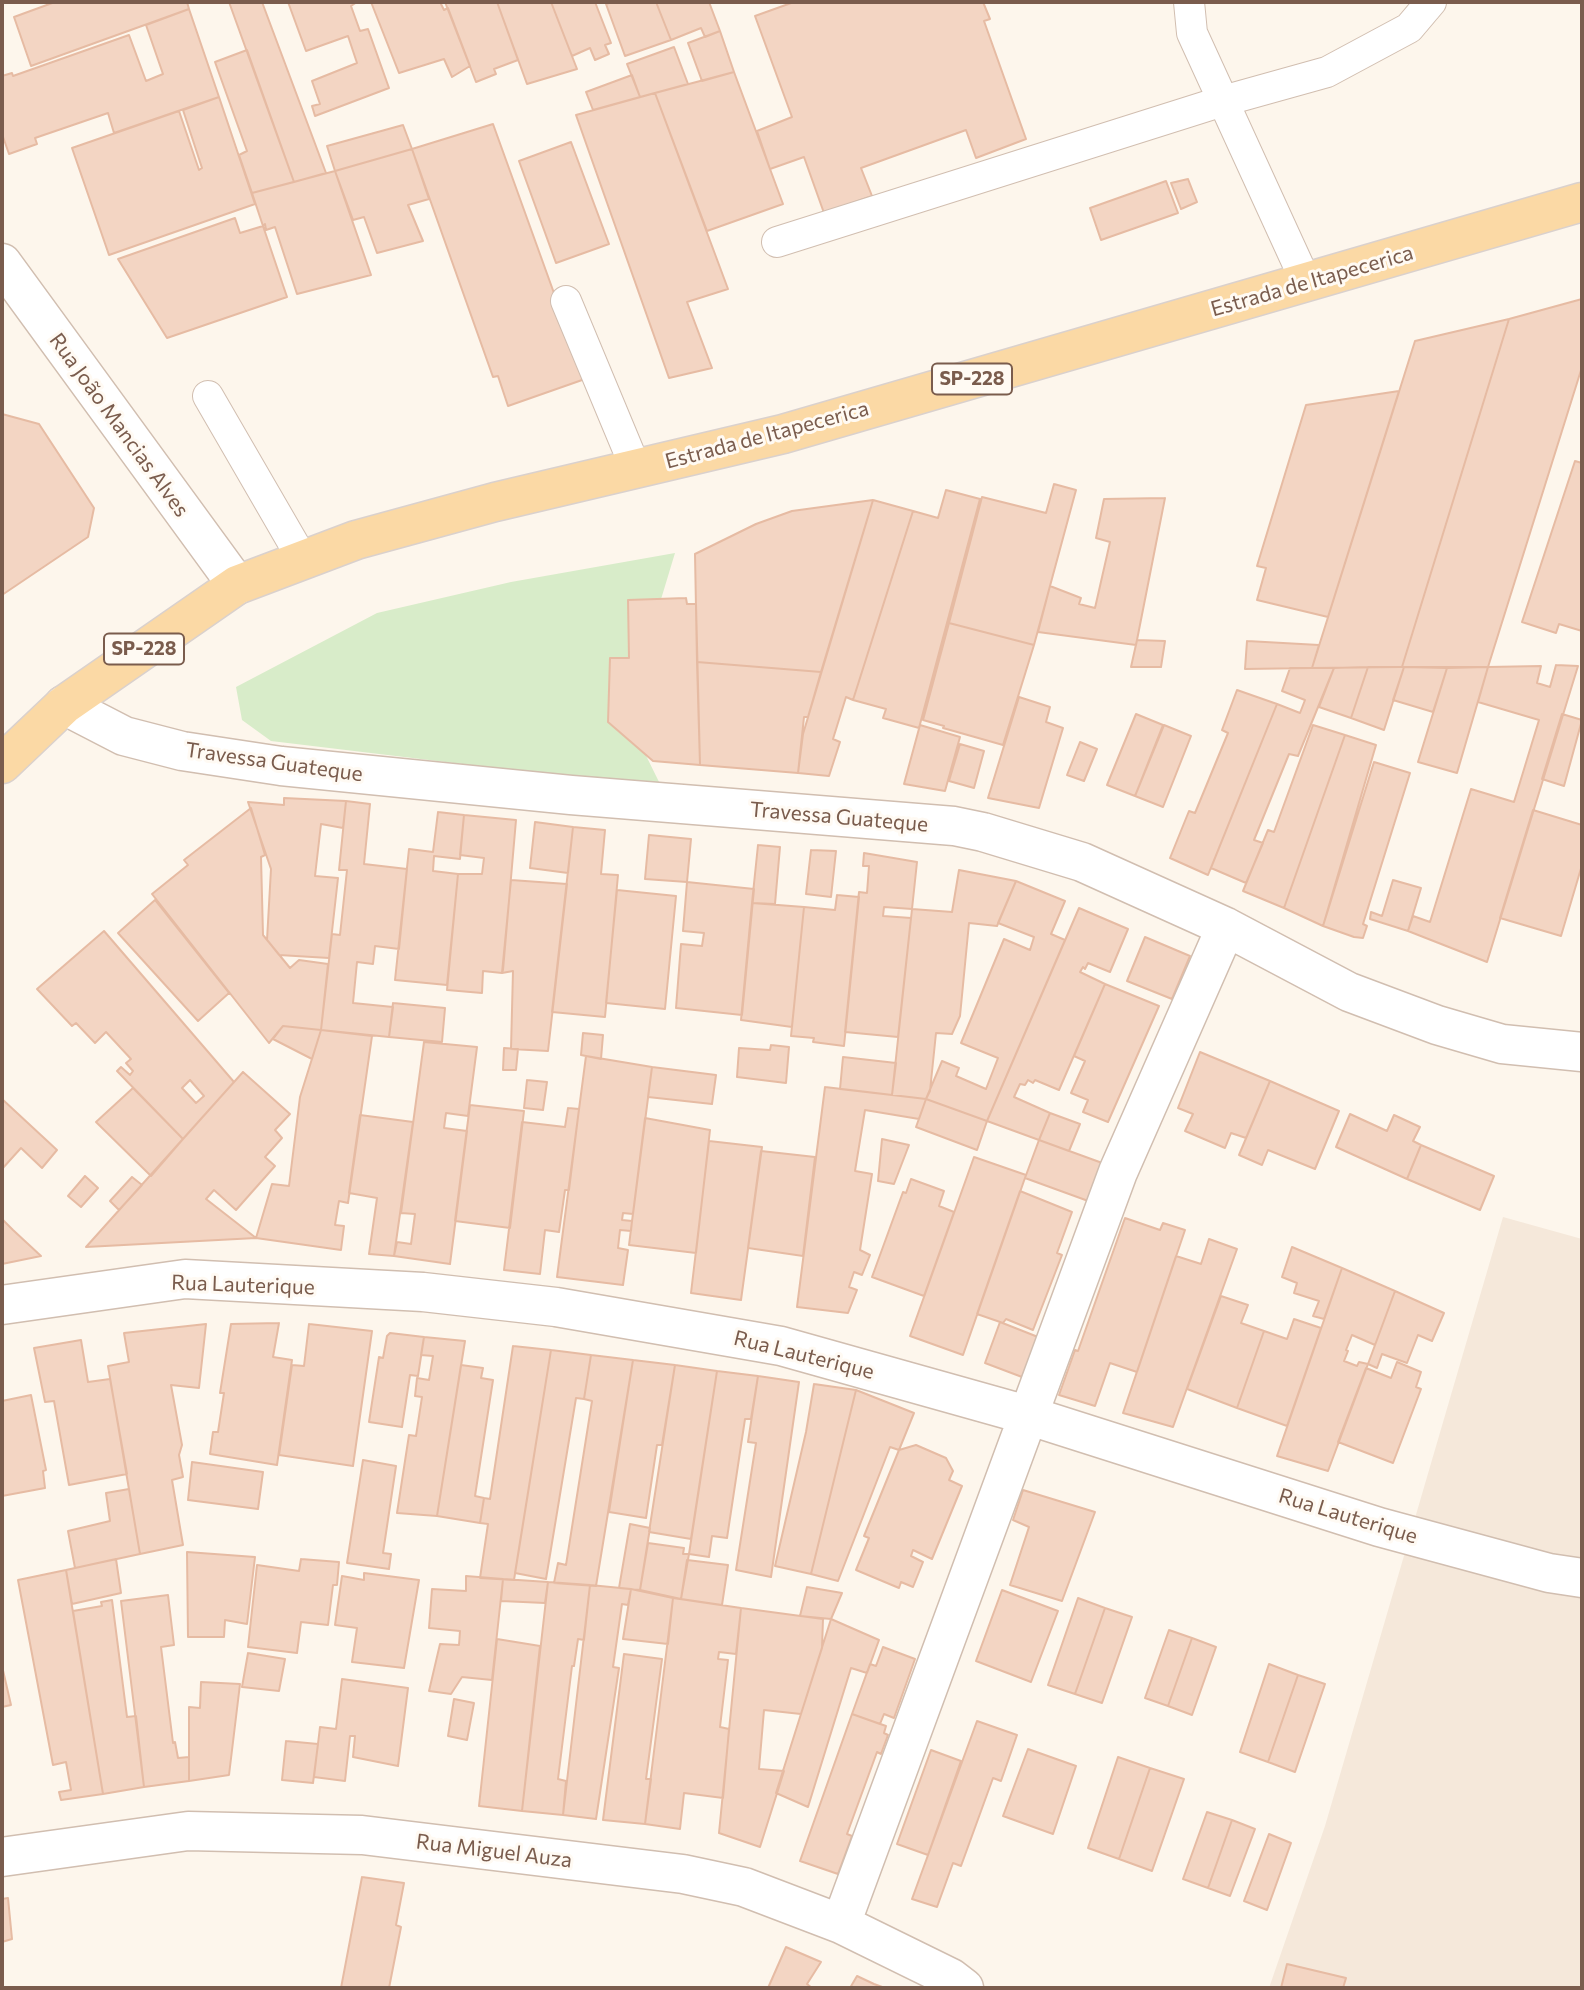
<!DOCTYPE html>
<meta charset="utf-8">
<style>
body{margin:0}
#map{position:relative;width:1584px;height:1990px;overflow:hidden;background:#fdf6ec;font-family:Commissioner,sans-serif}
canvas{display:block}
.frame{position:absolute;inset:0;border:4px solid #7a5c4d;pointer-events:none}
</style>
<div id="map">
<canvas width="1584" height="1990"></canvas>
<div class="frame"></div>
</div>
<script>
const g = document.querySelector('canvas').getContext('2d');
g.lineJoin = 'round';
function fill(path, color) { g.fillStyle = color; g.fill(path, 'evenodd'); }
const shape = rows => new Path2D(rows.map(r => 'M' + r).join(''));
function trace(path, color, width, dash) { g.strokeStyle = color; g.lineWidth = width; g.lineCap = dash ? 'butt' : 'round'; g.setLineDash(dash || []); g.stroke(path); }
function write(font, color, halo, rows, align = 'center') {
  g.font = font + ' Commissioner,sans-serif'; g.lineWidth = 6; g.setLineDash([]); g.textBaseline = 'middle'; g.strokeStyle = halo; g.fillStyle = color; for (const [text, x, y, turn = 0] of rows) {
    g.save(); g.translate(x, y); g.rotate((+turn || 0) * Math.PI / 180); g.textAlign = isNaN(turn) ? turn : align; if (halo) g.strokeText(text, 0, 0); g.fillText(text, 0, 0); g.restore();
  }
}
fill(shape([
 [1503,1217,1582,1239,1582,1988,1269,1988,1325,1826]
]), '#f5e8da');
fill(shape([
 [675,553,626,715,662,788,271,741,242,720,236,687,377,613,511,582]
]), '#d8ecc9');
const building = shape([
 [55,2,187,2,189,9,31,66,14,17,55,2],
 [229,2,262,2,326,173,294,182,229,2],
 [288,2,357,2,351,6,360,31,368,29,389,88,315,116,312,106,320,104,312,81,357,63,348,36,306,51,288,2],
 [371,2,440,2,444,10,448,8,470,66,452,77,444,59,399,73,371,2],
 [445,2,497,2,518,60,494,69,496,74,476,82,445,2],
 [497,2,551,2,577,69,527,84,497,2],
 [551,2,595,2,611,43,605,45,609,54,595,60,590,48,572,56,551,2],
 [612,2,656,2,671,40,625,56,606,4,612,2],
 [656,2,709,2,720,31,705,37,701,28,671,40,656,2],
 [794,2,983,2,990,19,984,21,1026,139,976,158,966,130,861,168,872,196,824,213,804,157,770,169,757,131,792,117,755,16,794,2],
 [189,9,219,97,114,133,108,113,35,138,37,144,9,154,2,134,2,76,12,73,13,76,129,35,146,81,163,74,146,25,189,9],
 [720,31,734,72,702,81,688,43,720,31],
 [674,47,688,84,640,97,627,64,674,47],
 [247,50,294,182,252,193,239,155,247,151,215,62,247,50],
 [734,72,783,204,707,231,655,93,734,72],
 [632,75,640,97,593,110,586,92,632,75],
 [655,93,728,289,687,302,712,368,669,378,576,115,655,93],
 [219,97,255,204,109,255,72,148,179,111,199,170,202,168,183,110,219,97],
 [493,124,585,379,508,406,498,376,493,377,412,149,493,124],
 [403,125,412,149,335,171,327,146,403,125],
 [571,142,609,244,556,263,519,161,571,142],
 [412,149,429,199,408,205,423,241,377,253,364,217,353,220,335,171,412,149],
 [335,171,371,275,297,294,275,227,266,230,265,224,263,226,252,193,335,171],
 [1188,179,1197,202,1181,209,1171,183,1188,179],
 [1166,181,1178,213,1101,240,1090,208,1166,181],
 [235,218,240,233,263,226,287,297,167,338,118,259,235,218],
 [1582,299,1582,367,1488,667,1402,667,1509,319,1582,299],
 [1509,319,1402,667,1312,668,1415,341,1509,319],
 [1399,391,1328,617,1257,600,1266,568,1257,566,1306,405,1399,391],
 [2,414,39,424,94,508,88,537,2,595,2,414],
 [1575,461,1582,463,1582,631,1559,624,1556,633,1522,622,1575,461],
 [1054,484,1076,490,1034,645,949,623,982,497,1046,513,1054,484],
 [946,490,980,499,919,728,883,718,886,709,853,700,913,511,938,518,946,490],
 [1165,498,1136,645,1038,632,1050,586,1081,598,1079,604,1095,608,1110,542,1096,538,1104,499,1165,498],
 [873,500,913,511,853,700,846,697,833,739,840,742,829,776,798,773,803,734,873,500],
 [873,500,821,672,697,662,695,554,756,524,792,511,873,500],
 [686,598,687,604,696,604,700,765,653,761,608,722,610,658,629,658,628,600,686,598],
 [949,623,1034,645,1003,745,943,728,944,726,923,720,949,623],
 [1137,640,1165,641,1161,667,1131,667,1137,640],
 [1247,641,1319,645,1312,668,1245,669,1247,641],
 [697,662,821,672,808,717,804,717,798,773,700,765,697,662],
 [1556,665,1578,666,1487,962,1408,931,1413,916,1430,922,1471,789,1514,802,1539,720,1478,702,1488,667,1541,666,1537,683,1550,687,1556,665],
 [1368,667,1351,718,1319,707,1334,668,1368,667],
 [1368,667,1404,667,1384,730,1351,718,1368,667],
 [1404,667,1447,668,1433,712,1393,700,1404,667],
 [1488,667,1457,773,1418,762,1447,668,1488,667],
 [1290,668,1334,668,1298,756,1289,754,1254,840,1263,843,1246,883,1211,868,1277,704,1300,713,1305,700,1282,691,1290,668],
 [1237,690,1277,704,1208,875,1170,858,1189,811,1195,813,1228,733,1222,730,1237,690],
 [1019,697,1050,707,1046,722,1063,728,1039,808,988,798,1019,697],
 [1136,714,1163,725,1135,796,1107,785,1136,714],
 [1562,714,1582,720,1564,786,1542,779,1562,714],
 [920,725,960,737,945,791,904,784,920,725],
 [1164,725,1191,736,1163,807,1135,796,1164,725],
 [1313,725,1345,735,1284,908,1243,891,1268,830,1274,832,1313,725],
 [1345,735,1376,745,1323,926,1284,908,1345,735],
 [1080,742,1097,749,1084,781,1067,775,1080,742],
 [960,744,984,751,974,788,949,781,960,744],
 [1374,762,1410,773,1363,924,1367,926,1363,938,1354,937,1323,926,1374,762],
 [284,798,346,801,343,828,321,824,315,876,338,878,329,958,279,955,267,940,271,869,248,802,284,805,284,798],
 [346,801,370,804,364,864,407,869,399,949,375,946,373,964,357,962,353,1003,393,1007,389,1037,321,1030,332,934,340,935,347,870,339,870,346,801],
 [251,808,265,855,261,857,263,935,290,968,299,960,328,964,321,1030,283,1026,269,1043,152,894,188,865,184,860,251,808],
 [1533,810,1582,825,1582,865,1561,936,1500,918,1533,810],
 [438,812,464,815,460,859,434,856,433,871,458,874,447,985,395,980,409,849,433,852,438,812],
 [464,815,516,820,503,970,502,973,483,971,482,993,447,990,458,874,482,874,484,858,460,855,464,815],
 [535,822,573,827,568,873,530,868,535,822],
 [573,827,605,830,601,874,618,875,605,1017,552,1012,573,827],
 [649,835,691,839,687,882,645,879,649,835],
 [758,845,780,847,775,904,752,903,758,845],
 [811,850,836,851,831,897,806,894,811,850],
 [864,853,917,862,912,909,884,907,883,916,911,918,898,1037,845,1032,859,892,867,893,869,866,863,866,864,853],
 [959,870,1016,881,997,926,969,923,960,1016,952,1034,936,1033,930,1091,926,1099,892,1095,912,909,952,912,959,870],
 [511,880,567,884,548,1051,511,1049,513,971,502,973,511,880],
 [1393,880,1421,888,1408,931,1370,919,1371,912,1382,916,1393,880],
 [1016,881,1065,901,1051,934,1065,940,987,1121,926,1099,942,1061,959,1068,956,1076,986,1089,998,1058,961,1043,1004,939,1030,950,1034,937,998,923,1016,881],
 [687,882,754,889,742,1015,676,1008,681,944,702,946,704,933,683,931,687,882],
 [617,890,676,896,665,1009,606,1003,617,890],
 [837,895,859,897,844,1046,813,1042,814,1038,791,1036,804,907,835,910,837,895],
 [155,900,229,993,198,1021,118,933,155,900],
 [752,903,804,907,792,1027,741,1020,752,903],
 [1079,908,1128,929,1110,972,1088,963,1085,969,1083,967,1080,972,1105,984,1059,1090,1035,1080,1033,1083,1028,1080,1025,1085,1020,1084,1014,1097,1050,1113,1039,1140,987,1121,1079,908],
 [104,931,234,1082,183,1139,117,1071,121,1067,130,1075,133,1071,126,1063,131,1059,106,1032,95,1043,76,1023,72,1026,37,989,104,931],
 [190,1080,204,1096,196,1103,182,1088,190,1080],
 [1145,937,1190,956,1172,999,1127,981,1145,937],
 [1105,984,1159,1006,1108,1122,1083,1112,1088,1100,1071,1093,1085,1061,1074,1056,1105,984],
 [393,1003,445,1008,442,1042,389,1037,393,1003],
 [283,1026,321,1030,312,1059,273,1039,283,1026],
 [321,1030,372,1036,348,1203,339,1201,335,1225,344,1226,341,1250,256,1238,272,1184,289,1186,300,1097,321,1030],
 [583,1033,603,1035,601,1059,581,1055,583,1033],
 [424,1042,477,1047,468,1116,446,1113,444,1128,467,1131,450,1264,394,1256,397,1242,411,1244,415,1214,401,1213,424,1042],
 [771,1045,789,1047,786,1083,737,1077,739,1048,770,1050,771,1045],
 [504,1048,518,1049,516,1070,503,1070,504,1048],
 [1200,1052,1270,1081,1246,1138,1231,1133,1225,1148,1185,1131,1193,1114,1178,1108,1200,1052],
 [586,1056,652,1067,633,1214,623,1213,622,1220,632,1221,631,1231,620,1230,618,1248,628,1250,623,1285,557,1277,586,1056],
 [843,1057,896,1063,892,1095,840,1089,843,1057],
 [652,1067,716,1075,712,1104,648,1097,652,1067],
 [243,1072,290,1114,275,1130,282,1138,265,1157,275,1166,236,1210,214,1190,206,1199,256,1238,86,1247,243,1072],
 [527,1080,547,1082,543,1110,524,1108,527,1080],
 [1270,1081,1339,1111,1315,1169,1268,1150,1262,1165,1239,1155,1270,1081],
 [825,1087,926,1099,919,1119,865,1110,855,1171,872,1174,860,1250,870,1255,862,1275,854,1272,849,1287,857,1290,848,1313,797,1307,825,1087],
 [133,1088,183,1139,151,1176,96,1122,133,1088],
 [2,1099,57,1150,42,1168,21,1148,2,1169,2,1099],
 [926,1099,987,1121,977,1150,916,1127,926,1099],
 [470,1105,524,1111,510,1228,455,1221,470,1105],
 [568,1108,579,1109,569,1190,565,1190,559,1232,545,1230,540,1274,504,1270,522,1122,565,1127,568,1108],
 [1050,1113,1080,1124,1069,1151,1039,1140,1050,1113],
 [1350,1114,1387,1131,1394,1115,1420,1127,1413,1141,1421,1145,1407,1179,1336,1147,1350,1114],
 [360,1115,413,1122,394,1256,369,1254,377,1198,349,1193,360,1115],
 [645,1118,710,1130,696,1253,629,1245,645,1118],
 [882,1139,909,1145,894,1184,878,1181,882,1139],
 [1039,1140,1105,1164,1091,1202,1025,1178,1039,1140],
 [709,1141,762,1147,741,1300,691,1293,709,1141],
 [1421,1145,1494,1176,1480,1210,1407,1179,1421,1145],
 [761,1151,815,1157,803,1256,748,1248,761,1151],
 [974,1157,1026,1175,963,1355,910,1336,974,1157],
 [85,1176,98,1188,81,1207,68,1196,85,1176],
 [132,1177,142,1185,119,1210,110,1201,132,1177],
 [911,1179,944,1191,939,1206,954,1212,924,1296,872,1277,903,1192,906,1193,911,1179],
 [1020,1191,1072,1212,1057,1253,1062,1255,1033,1330,1006,1319,1003,1323,977,1314,1020,1191],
 [1125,1218,1160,1230,1163,1223,1185,1230,1137,1372,1110,1363,1095,1406,1059,1395,1075,1350,1078,1351,1125,1218],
 [2,1219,13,1230,41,1256,2,1264,2,1219],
 [1209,1239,1237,1249,1173,1427,1123,1413,1176,1256,1201,1264,1209,1239],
 [1292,1247,1342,1268,1324,1319,1313,1316,1319,1301,1294,1293,1297,1283,1282,1277,1292,1247],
 [1342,1268,1395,1291,1375,1345,1352,1335,1346,1350,1348,1351,1344,1361,1357,1366,1359,1362,1368,1364,1328,1471,1277,1456,1342,1268],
 [1395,1291,1444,1313,1432,1341,1418,1335,1407,1363,1382,1354,1377,1368,1368,1364,1395,1291],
 [1221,1296,1248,1305,1241,1323,1264,1331,1237,1408,1187,1389,1221,1296],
 [1294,1319,1321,1328,1287,1426,1237,1408,1264,1331,1287,1339,1294,1319],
 [1000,1322,1038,1337,1022,1377,985,1363,1000,1322],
 [279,1323,273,1357,292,1360,277,1465,210,1454,213,1432,218,1432,224,1393,220,1393,231,1324,279,1323],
 [206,1324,199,1388,171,1385,182,1445,179,1455,183,1477,172,1480,183,1545,140,1554,108,1366,129,1362,124,1333,206,1324],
 [309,1324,372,1331,353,1466,279,1455,292,1365,304,1366,309,1324],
 [390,1333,424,1337,418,1376,410,1375,402,1427,369,1422,379,1357,383,1358,387,1336,390,1333],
 [424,1337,465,1341,437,1516,397,1513,409,1435,416,1436,422,1397,415,1396,417,1378,429,1380,433,1356,421,1355,424,1337],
 [81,1340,88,1382,110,1379,127,1474,69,1485,54,1401,45,1402,34,1348,81,1340],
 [513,1346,551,1350,514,1580,480,1578,488,1524,480,1523,484,1498,490,1499,513,1346],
 [551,1350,591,1355,584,1399,576,1398,546,1579,515,1573,551,1350],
 [591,1355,633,1360,596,1586,554,1583,558,1563,566,1565,592,1401,584,1399,591,1355],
 [633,1360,675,1365,662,1445,657,1445,646,1518,609,1512,633,1360],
 [1397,1362,1421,1372,1416,1387,1421,1389,1393,1463,1338,1442,1366,1368,1391,1378,1397,1362],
 [461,1365,483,1368,481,1378,493,1380,475,1496,484,1498,480,1523,437,1516,461,1365],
 [675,1365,717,1371,691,1539,649,1532,675,1365],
 [717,1371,758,1376,751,1419,745,1419,727,1538,712,1536,709,1557,689,1554,717,1371],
 [758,1376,799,1382,771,1577,736,1570,756,1443,748,1442,758,1376],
 [814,1384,856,1390,811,1574,775,1566,806,1432,814,1384],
 [856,1390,914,1413,899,1450,890,1447,838,1581,811,1574,856,1390],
 [31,1395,46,1470,43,1471,45,1488,2,1496,2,1401,31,1395],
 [916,1445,946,1458,953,1471,949,1480,962,1486,932,1559,913,1550,911,1556,923,1562,913,1587,901,1582,899,1588,856,1570,869,1538,864,1536,899,1450,916,1445],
 [363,1460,396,1466,383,1553,391,1554,389,1569,347,1563,363,1460],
 [192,1462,263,1472,258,1509,188,1500,192,1462],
 [129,1489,140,1554,75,1568,68,1531,110,1521,106,1493,129,1489],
 [1023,1490,1095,1512,1062,1601,1010,1585,1029,1527,1013,1520,1023,1490],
 [630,1524,650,1528,640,1590,619,1588,630,1524],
 [648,1543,684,1548,683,1554,689,1554,681,1599,640,1590,648,1543],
 [187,1552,255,1557,247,1624,225,1620,224,1637,188,1637,187,1552],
 [116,1559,121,1593,72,1604,66,1570,116,1559],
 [301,1559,339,1562,337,1585,333,1585,328,1625,301,1622,297,1653,248,1647,257,1565,299,1571,301,1559],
 [687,1560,728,1565,722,1605,681,1599,687,1560],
 [66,1570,103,1794,61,1800,59,1792,71,1790,66,1762,53,1765,18,1580,66,1570],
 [364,1573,419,1580,404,1668,352,1662,357,1628,335,1625,342,1576,364,1580,364,1573],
 [466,1576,503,1579,492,1680,462,1677,451,1694,429,1691,440,1644,459,1645,460,1631,429,1628,432,1589,466,1591,466,1576],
 [503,1579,548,1582,545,1603,501,1601,503,1579],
 [548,1582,590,1585,584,1640,578,1639,574,1666,572,1666,558,1779,566,1781,563,1815,522,1811,548,1582],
 [590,1585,631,1589,628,1605,622,1604,613,1667,619,1668,596,1819,563,1815,590,1585],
 [807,1587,842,1593,831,1619,800,1616,807,1587],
 [631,1589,673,1598,668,1644,623,1639,631,1589],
 [1002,1590,1058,1611,1031,1682,976,1661,1002,1590],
 [168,1595,174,1645,161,1647,173,1743,175,1742,178,1758,189,1757,189,1781,144,1787,121,1601,168,1595],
 [673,1598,741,1608,736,1654,719,1652,718,1659,728,1660,720,1727,729,1729,723,1798,684,1793,680,1829,645,1824,673,1598],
 [1078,1598,1105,1608,1075,1694,1048,1685,1078,1598],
 [112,1600,127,1717,136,1716,144,1787,103,1794,73,1611,102,1606,101,1602,112,1600],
 [741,1608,823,1619,822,1648,801,1714,764,1710,759,1769,784,1771,760,1847,719,1833,741,1608],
 [1105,1608,1132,1617,1102,1703,1075,1694,1105,1608],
 [831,1619,879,1640,867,1673,851,1668,808,1807,776,1793,831,1619],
 [1169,1630,1192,1638,1168,1706,1145,1698,1169,1630],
 [1192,1638,1216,1647,1192,1715,1168,1706,1192,1638],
 [497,1639,540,1646,522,1811,479,1806,497,1639],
 [883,1647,915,1659,894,1718,884,1714,880,1724,852,1714,870,1664,876,1666,883,1647],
 [248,1653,285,1659,279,1691,242,1687,248,1653],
 [624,1654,662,1659,646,1779,651,1779,645,1824,603,1820,624,1654],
 [1269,1664,1298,1675,1268,1762,1240,1752,1269,1664],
 [2,1666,11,1705,2,1707,2,1666],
 [1298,1675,1325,1684,1295,1772,1268,1762,1298,1675],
 [342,1679,408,1688,398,1766,353,1757,355,1736,350,1736,345,1781,314,1777,320,1727,336,1729,342,1679],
 [201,1682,240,1684,229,1775,189,1781,189,1707,200,1708,201,1682],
 [454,1699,474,1703,467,1740,448,1736,454,1699],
 [852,1714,886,1726,884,1733,888,1735,881,1754,877,1752,847,1834,852,1836,838,1874,800,1861,852,1714],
 [977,1721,1017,1735,1001,1781,993,1778,961,1866,953,1863,937,1907,912,1899,977,1721],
 [286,1741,318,1744,313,1783,282,1780,286,1741],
 [1028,1749,1076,1766,1053,1834,1003,1816,1028,1749],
 [931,1750,961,1761,928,1855,897,1844,931,1750],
 [1118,1757,1150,1768,1119,1859,1088,1848,1118,1757],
 [1150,1768,1184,1779,1152,1871,1119,1859,1150,1768],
 [1207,1812,1232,1820,1208,1888,1183,1879,1207,1812],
 [1232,1820,1255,1829,1230,1896,1208,1888,1232,1820],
 [1269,1834,1291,1843,1267,1910,1244,1901,1269,1834],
 [362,1877,404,1883,396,1925,401,1927,389,1988,341,1988,362,1877],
 [8,1898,12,1939,2,1942,2,1899,8,1898],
 [786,1947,821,1962,807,1984,812,1988,768,1988,786,1947],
 [1287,1964,1346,1978,1343,1988,1281,1988,1287,1964],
 [857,1976,874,1984,885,1988,850,1988,857,1976]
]);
fill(building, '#f3d5c3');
trace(building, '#e6bba3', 2);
const lane = shape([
 [1189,2,1192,33,1306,282],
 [777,242,1223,101,1327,72,1409,28,1431,2],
 [566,301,636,469],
 [208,396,303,560]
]);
const street = shape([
 [2,263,237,585],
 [64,705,124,736,182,751,281,766,571,795,954,826,983,832,1082,862,1226,927,1349,992,1437,1025,1502,1044,1582,1052],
 [2,1305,185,1279,423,1292,556,1307,781,1346,1027,1415,1379,1527,1549,1573,1582,1578],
 [2,1857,188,1831,362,1835,683,1874,744,1887,841,1924,951,1978,964,1988],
 [841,1924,1118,1172,1226,927]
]);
const primary = shape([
 [2,764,64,705,237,585,356,540,495,502,783,434,1582,202]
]);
trace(lane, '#d1beb0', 32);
trace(street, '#d1beb0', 41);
trace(primary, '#dad1cd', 41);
trace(lane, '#fff', 30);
trace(street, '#fff', 38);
trace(primary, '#fbd9a5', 38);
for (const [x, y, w] of [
 [972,379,80],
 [144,649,80]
]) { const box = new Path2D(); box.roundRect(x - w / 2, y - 15.5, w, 31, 5); g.fillStyle = '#fffaf3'; g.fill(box); trace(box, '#7a5c4d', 2); }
write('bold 19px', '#7a5c4d', null, [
 ["SP-228",972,379],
 ["SP-228",144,649]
]);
write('21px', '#7a5c4d', '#fffaf3', [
 ["Estrada de Itapecerica",1312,281,-16],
 ["Rua João Mancias Alves",119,425,54],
 ["Estrada de Itapecerica",767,435,-15],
 ["Travessa Guateque",274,762,8],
 ["Travessa Guateque",839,817,5],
 ["Rua Lauterique",243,1285,2],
 ["Rua Lauterique",804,1355,14],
 ["Rua Lauterique",1348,1516,17],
 ["Rua Miguel Auza",494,1851,7]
]);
</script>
